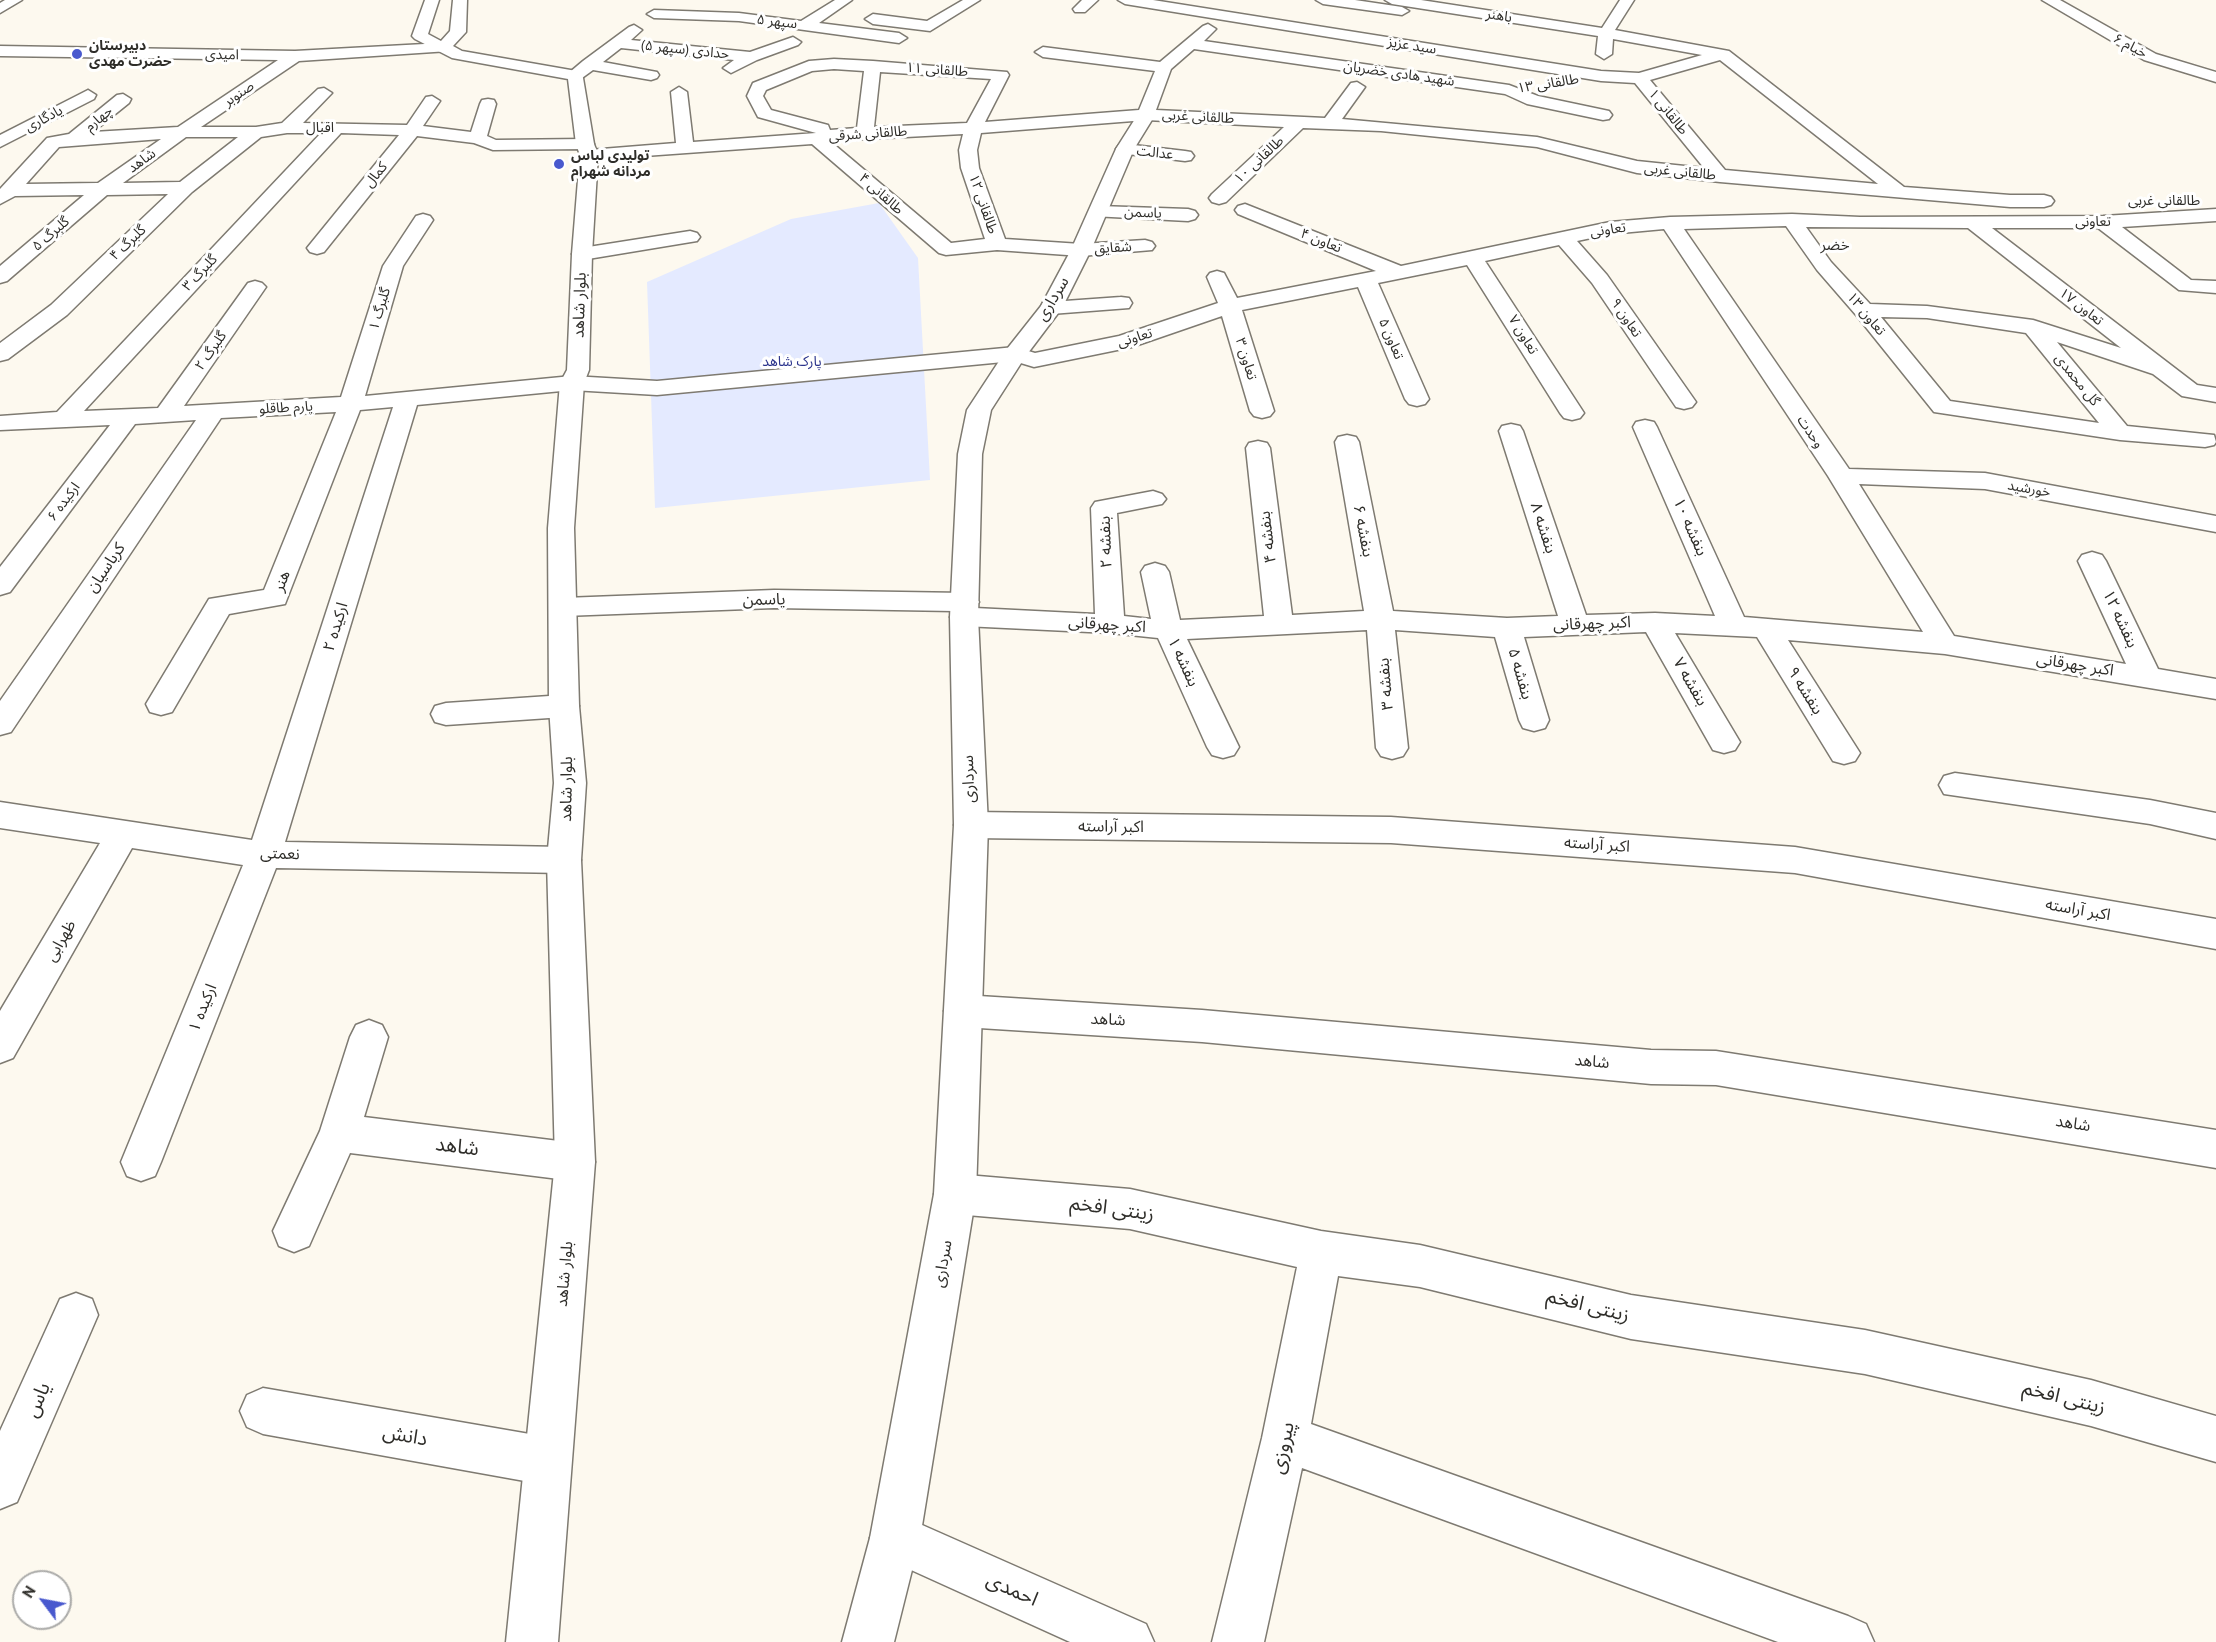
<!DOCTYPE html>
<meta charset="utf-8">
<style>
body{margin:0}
#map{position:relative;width:2216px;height:1642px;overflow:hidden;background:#fdf9ef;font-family:"PT Sans",sans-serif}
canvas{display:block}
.north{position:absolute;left:12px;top:1570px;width:60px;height:60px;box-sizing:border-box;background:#fff;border:2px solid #ababa9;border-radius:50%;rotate:302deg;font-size:16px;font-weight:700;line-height:24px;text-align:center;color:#2e2d29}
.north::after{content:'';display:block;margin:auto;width:21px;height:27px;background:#4959ce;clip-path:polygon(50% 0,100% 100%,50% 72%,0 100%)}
</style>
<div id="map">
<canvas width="2216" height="1642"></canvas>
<div class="north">N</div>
</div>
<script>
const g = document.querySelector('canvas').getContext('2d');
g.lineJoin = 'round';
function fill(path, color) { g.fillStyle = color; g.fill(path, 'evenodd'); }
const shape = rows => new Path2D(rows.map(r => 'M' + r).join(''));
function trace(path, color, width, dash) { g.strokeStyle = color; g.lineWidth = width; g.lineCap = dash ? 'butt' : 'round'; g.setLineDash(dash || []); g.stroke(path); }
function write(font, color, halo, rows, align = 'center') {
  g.font = font + ' "PT Sans","Noto Sans Arabic",sans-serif'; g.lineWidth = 6; g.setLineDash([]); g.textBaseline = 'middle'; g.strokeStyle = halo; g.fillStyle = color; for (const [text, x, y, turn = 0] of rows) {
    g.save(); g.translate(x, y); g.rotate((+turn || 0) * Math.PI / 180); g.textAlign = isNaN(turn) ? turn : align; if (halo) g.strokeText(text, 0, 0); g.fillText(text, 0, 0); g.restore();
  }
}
fill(shape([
 [879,203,918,258,930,480,655,508,647,282,791,219]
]), '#e4eaff');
const minor = shape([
 [5,0,22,0,0,13,0,3,5,0],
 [835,0,852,0,819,23,899,33,907,38,899,43,739,21,654,18,647,14,654,10,739,13,801,21,835,0],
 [963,0,980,0,930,31,873,24,865,19,873,14,927,21,963,0],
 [1082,0,1098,0,1085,12,1075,12,1073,9,1082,0],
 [1118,0,1153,0,1601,71,1639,73,1702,55,1613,39,1612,54,1604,59,1596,54,1598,36,1392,4,1385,0,1421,0,1602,28,1620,0,1634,0,1615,30,1729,51,1904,187,2010,195,2044,195,2051,197,2054,201,2051,205,2044,207,2010,207,1720,182,1637,173,1537,147,1381,131,1303,128,1226,202,1219,204,1212,202,1209,198,1212,194,1284,127,1146,120,981,133,977,150,979,168,1005,239,1081,244,1145,240,1152,242,1155,246,1152,250,1081,256,997,250,946,255,939,253,812,144,589,160,583,159,580,155,583,151,589,150,676,143,671,92,679,87,687,92,693,142,816,133,758,117,747,96,753,83,809,61,834,59,873,61,1007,72,1009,75,985,122,1139,110,1155,71,1043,57,1035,52,1043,47,1160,62,1203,26,1208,24,1216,29,1204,41,1509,85,1538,96,1609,111,1612,115,1609,119,1603,120,1527,104,1505,94,1194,49,1171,69,1156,110,1325,118,1351,83,1357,82,1365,87,1342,119,1537,137,1637,161,1704,168,1635,83,1601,81,1125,4,1118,0],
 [1720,60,1878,184,1725,170,1650,80,1720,60],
 [834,69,864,71,857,128,830,130,828,125,771,110,763,96,766,90,812,71,834,69],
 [880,72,991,79,967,123,874,127,880,72],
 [963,134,959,150,961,168,985,239,951,243,830,141,963,134],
 [1316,0,1355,0,1402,7,1409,11,1402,15,1323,4,1316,0],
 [2042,0,2060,0,2156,54,2216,72,2216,82,2144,60,2042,0],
 [634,25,642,30,631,40,750,52,793,37,801,42,798,45,757,60,731,73,723,68,734,60,621,48,603,62,657,72,659,75,657,78,651,80,593,70,582,78,570,78,568,75,570,72,583,61,629,27,634,25],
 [443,43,451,48,449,51,299,61,201,127,256,127,282,123,318,89,324,88,332,93,303,123,407,125,426,97,432,96,440,101,423,126,471,132,480,104,482,100,488,99,494,100,496,104,487,136,496,140,585,139,591,140,594,144,591,148,585,149,493,150,474,143,417,136,324,252,317,254,310,252,307,248,399,135,341,133,84,411,158,408,248,283,255,281,262,283,266,287,184,406,341,397,383,266,416,216,423,214,430,216,433,220,403,266,365,396,572,376,657,381,1015,347,1035,353,1119,336,1218,303,1207,277,1210,273,1217,271,1224,273,1237,298,1376,271,1238,214,1235,210,1238,206,1245,204,1401,266,1610,222,1670,217,1792,214,1860,217,2103,216,2216,209,2216,221,2122,227,2191,280,2216,281,2216,293,2179,290,2098,228,1992,228,2197,385,2216,388,2216,402,2182,396,2153,374,2057,342,2127,426,2214,435,2216,442,2214,445,2205,447,2120,440,1934,412,1856,315,1817,270,1786,226,1684,229,1849,469,1985,473,2216,516,2216,532,1985,489,1859,484,1954,636,2126,664,2078,561,2082,555,2092,552,2102,555,2106,561,2158,669,2216,679,2216,699,1945,654,1788,640,1860,753,1855,761,1844,764,1833,761,1757,637,1675,633,1740,742,1735,750,1724,753,1713,750,1646,632,1524,637,1549,720,1545,728,1534,731,1523,728,1519,720,1495,637,1395,630,1408,748,1403,756,1392,759,1381,756,1376,748,1367,630,1187,639,1239,747,1234,755,1223,758,1212,755,1207,747,1158,638,1110,633,964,626,954,624,950,617,954,611,774,608,564,616,554,614,550,607,554,600,564,598,774,590,965,593,975,596,979,602,975,608,1095,614,1091,508,1095,502,1153,491,1162,494,1166,499,1162,504,1117,513,1124,616,1151,619,1141,572,1145,566,1155,563,1165,566,1169,572,1180,620,1264,616,1246,448,1249,443,1258,441,1267,443,1270,448,1292,615,1364,611,1335,442,1338,437,1347,435,1356,437,1359,442,1393,611,1507,618,1558,616,1499,431,1502,426,1511,424,1520,426,1523,431,1586,615,1655,613,1715,616,1633,427,1636,422,1645,420,1654,422,1657,427,1744,617,1923,632,1828,476,1664,229,1610,234,1577,241,1607,275,1696,402,1692,407,1684,409,1676,407,1592,283,1559,245,1485,261,1584,413,1580,418,1572,420,1564,418,1560,413,1467,265,1378,283,1429,399,1425,404,1417,406,1409,404,1405,399,1358,287,1242,310,1274,411,1270,416,1262,418,1254,416,1250,411,1222,316,1132,347,1034,367,1014,361,657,395,572,390,417,405,285,842,564,847,576,851,581,860,576,869,564,873,276,868,161,1162,155,1176,141,1181,127,1176,121,1162,243,865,132,848,13,1058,0,1063,0,1011,100,843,0,828,0,802,252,840,393,407,360,410,285,604,229,614,172,712,161,715,150,712,146,704,209,599,264,590,336,412,221,418,11,732,0,735,0,701,196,420,135,424,10,592,0,595,0,567,110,425,0,430,0,416,57,412,321,133,287,133,261,137,192,192,67,315,8,359,0,361,0,343,51,305,168,194,107,195,7,281,0,283,0,266,84,195,15,196,0,204,0,189,47,138,69,134,117,95,123,94,131,99,129,103,93,132,178,127,278,60,0,56,0,46,295,51,443,43],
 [186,137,238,137,180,182,123,183,186,137],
 [161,139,98,183,26,184,59,147,161,139],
 [1806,227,1968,228,2121,348,2033,320,1927,306,1870,304,1831,262,1806,227],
 [1881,317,1927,318,2026,333,2099,423,1950,401,1881,317],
 [88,90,96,95,94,99,0,147,0,135,88,90],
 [1125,144,1185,151,1191,152,1194,156,1191,160,1185,161,1119,153,1116,149,1119,145,1125,144],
 [1099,206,1188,209,1195,211,1198,215,1195,219,1188,221,1092,216,1089,212,1092,208,1099,206],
 [690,231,697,233,700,237,697,241,582,260,575,258,572,254,575,250,582,248,690,231],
 [1121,297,1129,298,1132,303,1129,308,1051,314,1043,313,1040,308,1043,303,1051,302,1121,297],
 [564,695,575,698,579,706,575,714,564,717,446,725,435,722,431,714,435,706,446,703,564,695],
 [1955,773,2150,800,2216,813,2216,839,2150,824,1944,794,1939,785,1944,776,1955,773],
 [971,812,1391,817,1795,847,2216,919,2216,949,1795,873,1391,843,971,838,959,834,954,825,959,816,971,812],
 [963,995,1202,1010,1651,1050,1716,1051,2216,1130,2216,1168,1716,1085,1651,1084,1202,1042,963,1027,950,1022,944,1011,950,1000,963,995],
 [369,1020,382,1025,388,1037,364,1117,575,1143,589,1148,595,1162,589,1176,575,1181,350,1153,309,1246,294,1252,279,1246,273,1231,320,1131,350,1037,356,1025,369,1020],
 [955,1174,1130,1189,1321,1231,1420,1245,1631,1295,1865,1330,2091,1380,2216,1416,2216,1462,2091,1426,1865,1374,1631,1339,1420,1287,1338,1276,1311,1424,1848,1616,1866,1624,1874,1642,1778,1642,1302,1468,1264,1642,1212,1642,1262,1438,1297,1267,1130,1229,955,1214,940,1208,934,1194,940,1180,955,1174],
 [76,1293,92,1299,98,1315,17,1502,0,1509,0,1431,60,1299,76,1293],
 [263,1388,547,1437,564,1444,571,1461,564,1478,547,1485,263,1434,247,1427,240,1411,247,1395,263,1388],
 [895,1513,1146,1624,1154,1642,1070,1642,878,1555,870,1538,878,1521,895,1513]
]);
const major = shape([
 [425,0,439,0,428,34,441,41,450,31,453,0,467,0,466,32,453,46,462,51,582,72,594,144,598,155,592,254,589,370,584,383,574,528,579,706,586,783,581,860,595,1162,558,1642,506,1642,555,1162,547,860,554,783,549,706,548,528,560,383,567,370,572,254,580,155,576,144,568,79,452,58,415,39,412,36,425,0],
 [1146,110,1152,111,1155,115,1134,149,1091,250,1062,308,1025,357,991,410,982,454,978,617,988,825,976,1194,920,1538,894,1642,842,1642,870,1538,934,1194,954,825,950,617,958,454,967,410,1007,349,1041,306,1071,250,1116,149,1140,111,1146,110]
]);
trace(minor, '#7e7a71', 3);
trace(major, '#7e7a71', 3);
fill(minor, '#fff');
fill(major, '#fff');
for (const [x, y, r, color] of [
 [77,54,6,"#4959ce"],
 [559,164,6,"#4959ce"]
]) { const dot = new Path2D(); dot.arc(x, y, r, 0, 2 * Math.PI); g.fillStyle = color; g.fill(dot); trace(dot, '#fff', 2); }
write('14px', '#2e2d29', '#fff', [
 ["باهنر",1499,16,9],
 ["سپهر ۵",777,22,7],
 ["سید عزیز",1412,46,9],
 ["خیام ۶",2130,46,28],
 ["حدادی (سپهر ۵)",685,50,6],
 ["امیدی",222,55,1],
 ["طالقانی ۱۱",937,70,4],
 ["شهید هادی خضریان",1399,74,8],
 ["طالقانی ۱۳",1548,84,-9],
 ["صنوبر",239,94,-34],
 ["طالقانی ۱",1668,112,51],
 ["طالقانی غربی",1198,117,3],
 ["یادگاری",44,119,-28],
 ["چهارم",99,119,-40],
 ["اقبال",320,128],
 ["طالقانی شرقی",868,134,-4],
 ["عدالت",1155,153,6],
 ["طالقانی ۱۰",1259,160,-43],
 ["شاهد",142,161,-36],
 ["طالقانی غربی",1680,172,6],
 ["کمال",376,175,-51],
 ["طالقانی ۴",881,194,42],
 ["طالقانی غربی",2164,201],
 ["طالقانی ۱۲",983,204,71],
 ["یاسمن",1143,213,2],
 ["تعاونی",2093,222,-1],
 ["تعاونی",1608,230,-8],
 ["گلبرگ ۵",51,234,-41],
 ["تعاون ۴",1321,241,22],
 ["گلبرگ ۴",128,243,-44],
 ["شقایق",1113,248,-3],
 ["گلبرگ ۳",200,273,-47],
 ["تعاون ۱۷",2081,307,38],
 ["گلبرگ ۱",380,309,-73],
 ["تعاون ۱۳",1866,314,50],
 ["تعاون ۹",1626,318,56],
 ["تعاون ۷",1523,335,58],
 ["تعاونی",1135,338,-17],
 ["تعاون ۵",1391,339,67],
 ["گلبرگ ۲",211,351,-55],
 ["تعاون ۳",1246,359,73],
 ["گل محمدی",2077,380,51],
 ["یارم طاقلو",286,408,-3],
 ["وحدت",1810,432,56],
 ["خورشید",2029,489,10],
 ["ارکیده ۶",64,502,-53]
]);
write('bold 14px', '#2e2d29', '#fff', [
 ["دبیرستان",89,46],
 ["حضرت مهدی",89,62],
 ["تولیدی لباس",571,156],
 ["مردانه شهرام",571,172]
], 'left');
write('14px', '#2b348c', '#fff', [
 ["پارک شاهد",792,362]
]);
write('15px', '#2e2d29', '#fff', [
 ["خضر",1835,246]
]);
write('16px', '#2e2d29', '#fff', [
 ["سرداری",1053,299,-59],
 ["بلوار شاهد",580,305,-88],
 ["بنفشه ۱۰",1690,527,66],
 ["بنفشه ۸",1543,528,72],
 ["بنفشه ۶",1363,531,79],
 ["بنفشه ۴",1268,537,-97],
 ["بنفشه ۲",1106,542,-92],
 ["کرباسیان",106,568,-56],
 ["هنر",282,581,-69],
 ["یاسمن",764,600,-1],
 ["بنفشه ۱۲",2120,619,65],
 ["اکبر چهرقانی",1592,624,-2],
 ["اکبر چهرقانی",1107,625,4],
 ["ارکیده ۲",336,627,-73],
 ["بنفشه ۱",1183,662,65],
 ["اکبر چهرقانی",2075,665,9],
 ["بنفشه ۵",1520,674,74],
 ["بنفشه ۷",1690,682,60],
 ["بنفشه ۳",1386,684,-95],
 ["بنفشه ۹",1805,691,58],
 ["سرداری",969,779,-92],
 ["بلوار شاهد",567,789,-89],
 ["اکبر آراسته",1111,827,1],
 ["اکبر آراسته",1597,845,4],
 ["نعمتی",280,854,2],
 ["اکبر آراسته",2078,910,10],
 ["ظهرابی",61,941,-60],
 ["ارکیده ۱",203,1008,-68],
 ["شاهد",1108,1020,3],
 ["شاهد",1592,1062,5],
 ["شاهد",2073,1124,9],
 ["سرداری",943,1264,-80],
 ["بلوار شاهد",565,1274,-85]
]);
write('20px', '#2e2d29', '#fff', [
 ["شاهد",457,1147,7],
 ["زینتی افخم",1112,1209,8],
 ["زینتی افخم",1588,1306,14],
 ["زینتی افخم",2064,1398,14],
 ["یاس",38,1400,-66],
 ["دانش",405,1436,10],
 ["پیروزی",1283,1448,-78],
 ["احمدی",1012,1590,24]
]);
</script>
